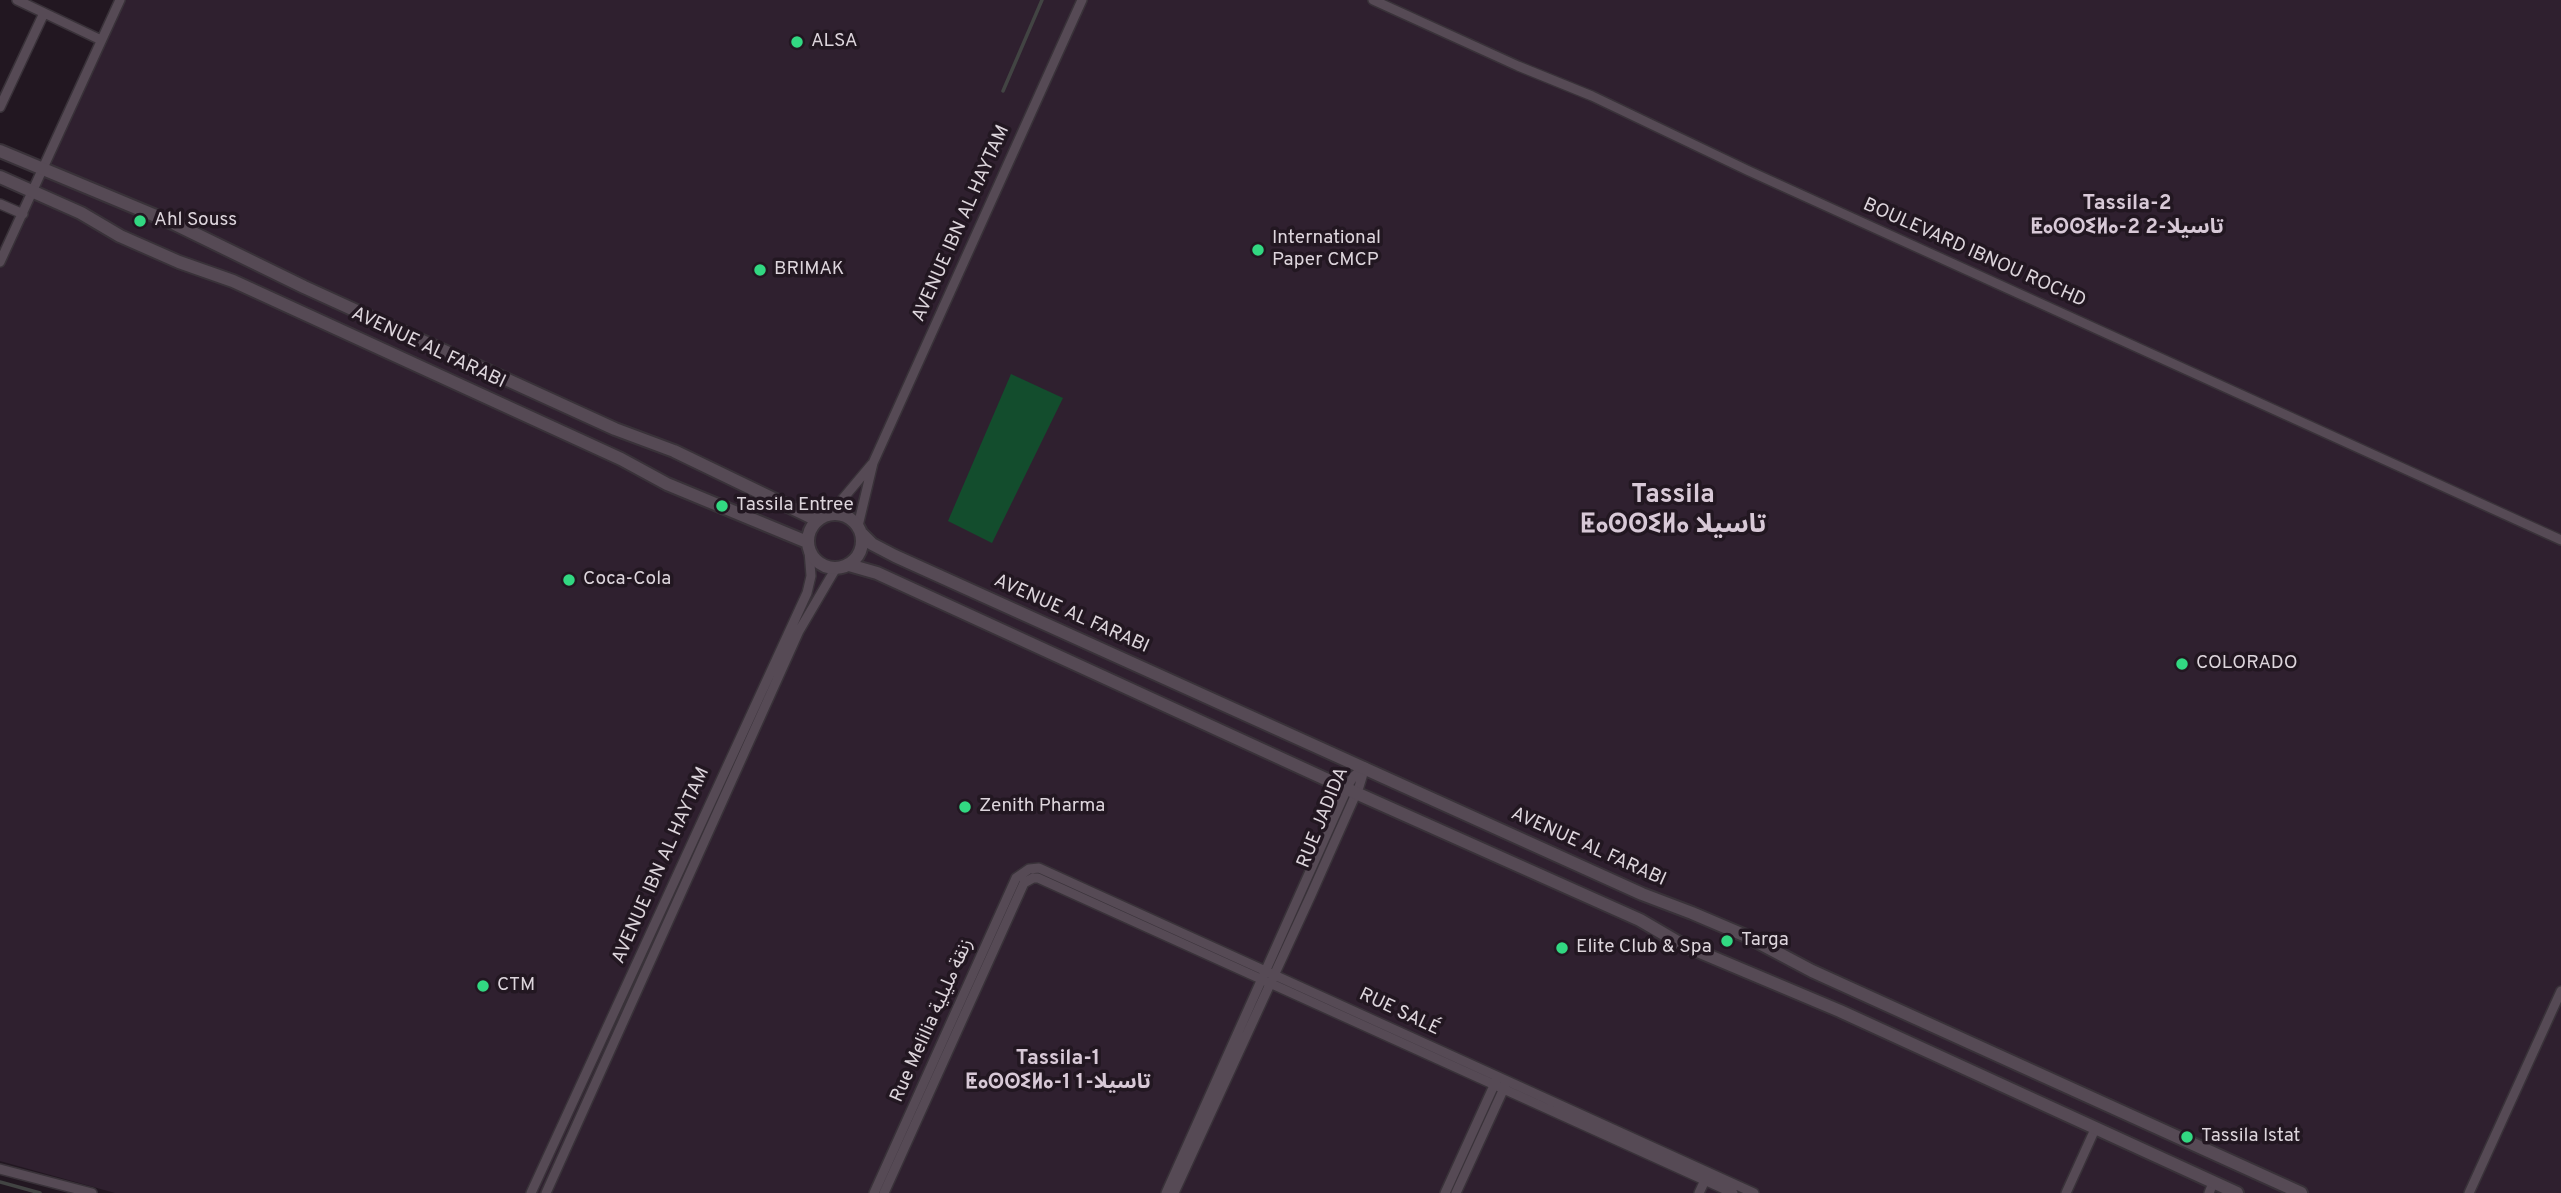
<!DOCTYPE html>
<meta charset="utf-8">
<style>
body{margin:0}
canvas{display:block;background:#221721}
</style>
<canvas width="2561" height="1193"></canvas>
<script>
const g = document.querySelector('canvas').getContext('2d');
g.lineJoin = 'round';
function fill(path, color) { g.fillStyle = color; g.fill(path, 'evenodd'); }
const shape = rows => new Path2D(rows.map(r => 'M' + r).join(''));
function trace(path, color, width, dash) { g.strokeStyle = color; g.lineWidth = width; g.lineCap = dash ? 'butt' : 'round'; g.setLineDash(dash || []); g.stroke(path); }
function write(font, color, halo, rows, align = 'center') {
  g.font = font + ' Overpass,"Noto Sans Arabic","Noto Sans Tifinagh",sans-serif'; g.lineWidth = 7; g.setLineDash([]); g.textBaseline = 'middle'; g.strokeStyle = halo; g.fillStyle = color; for (const [text, x, y, turn = 0] of rows) {
    g.save(); g.translate(x, y); g.rotate((+turn || 0) * Math.PI / 180); g.textAlign = isNaN(turn) ? turn : align; if (halo) g.strokeText(text, 0, 0); g.fillText(text, 0, 0); g.restore();
  }
}
fill(shape([
 [122,0,2561,0,2561,1193,115,1193,0,1161,0,260]
]), '#2f202f');
fill(shape([
 [1011,374,1063,398,992,543,948,521]
]), '#134d2d');
trace(shape([
 [1003,91,1042,0],
 [0,1182,40,1193]
]), '#424443', 3.5);
const street = shape([
 [17,0,101,40],
 [1373,0,1518,66,1592,96,1749,171,2561,540],
 [0,107,44,13],
 [0,204,23,214],
 [0,262,120,0],
 [830,514,872,464],
 [858,526,873,463,1082,0],
 [1033,878,1038,878,1733,1193],
 [0,1169,92,1193],
 [531,1193,807,593,811,576,809,551],
 [546,1193,799,631,836,568],
 [874,1193,1016,878,1029,869,1039,868,1754,1193],
 [884,1193,1024,883,1033,878],
 [1166,1193,1350,782,1354,776,1365,767],
 [1174,1193,1311,895,1359,787,1365,767],
 [1445,1193,1496,1081],
 [1456,1193,1505,1086],
 [1699,1193,1706,1178],
 [2066,1193,2096,1127],
 [2209,1193,2213,1183],
 [2469,1193,2561,991]
]);
const secondary = shape([
 [0,151,175,224,304,287,615,429,674,451,817,520],
 [0,177,81,213,120,236,179,262,233,281,621,459,667,484,807,542],
 '808 541a27 27 0 1 1 54 0a27 27 0 1 1-54 0Z',
 [862,534,872,544,895,556,1642,894,1692,913,1746,936,1812,971,2301,1193],
 [849,565,877,573,1356,793,1640,920,1681,944,1840,1011,2237,1193]
]);
trace(street, '#393239', 12);
trace(secondary, '#393239', 16);
trace(street, '#564a55', 9);
trace(secondary, '#564a55', 12);
for (const [x, y, r, color] of [
 [797,42,7,"#32d882"],
 [140,221,7,"#32d882"],
 [1258,250,7,"#32d882"],
 [760,270,7,"#32d882"],
 [722,506,7,"#32d882"],
 [569,580,7,"#32d882"],
 [2182,664,7,"#32d882"],
 [965,807,7,"#32d882"],
 [1727,941,7,"#32d882"],
 [1562,948,7,"#32d882"],
 [483,986,7,"#32d882"],
 [2187,1137,7,"#32d882"]
]) { const dot = new Path2D(); dot.arc(x, y, r, 0, 2 * Math.PI); g.fillStyle = color; g.fill(dot); trace(dot, '#221721', 2.5); }
write('19px', '#ddd5dc', '#221721', [
 ["ALSA",811,42],
 ["Ahl Souss",154,221],
 ["International",1272,239],
 ["Paper CMCP",1272,261],
 ["BRIMAK",774,270],
 ["Tassila Entree",736,506],
 ["Coca-Cola",583,580],
 ["COLORADO",2196,664],
 ["Zenith Pharma",979,807],
 ["Targa",1741,941],
 ["Elite Club & Spa",1576,948],
 ["CTM",497,986],
 ["Tassila Istat",2201,1137]
], 'left');
write('19px', '#ddd5dc', '#221721', [
 ["AVENUE IBN AL HAYTAM",962,224,-66],
 ["BOULEVARD IBNOU ROCHD",1974,254,24],
 ["AVENUE AL FARABI",428,349,25],
 ["AVENUE AL FARABI",1071,615,24],
 ["RUE JADIDA",1324,818,-68],
 ["AVENUE AL FARABI",1588,848,24],
 ["AVENUE IBN AL HAYTAM",662,866,-66],
 ["RUE SALÉ",1399,1013,25],
 ["Rue Melilia زنقة مليلية",933,1021,-66]
]);
write('bold 21px', '#d8c9d7', '#221721', [
 ["Tassila-2",2127,205],
 ["ⵟⴰⵙⵙⵉⵍⴰ-2 2-تاسيلا",2127,229],
 ["Tassila-1",1058,1060],
 ["ⵟⴰⵙⵙⵉⵍⴰ-1 1-تاسيلا",1058,1084]
]);
write('bold 26px', '#d8c9d7', '#221721', [
 ["Tassila",1673,497],
 ["ⵟⴰⵙⵙⵉⵍⴰ تاسيلا",1673,527]
]);
</script>
